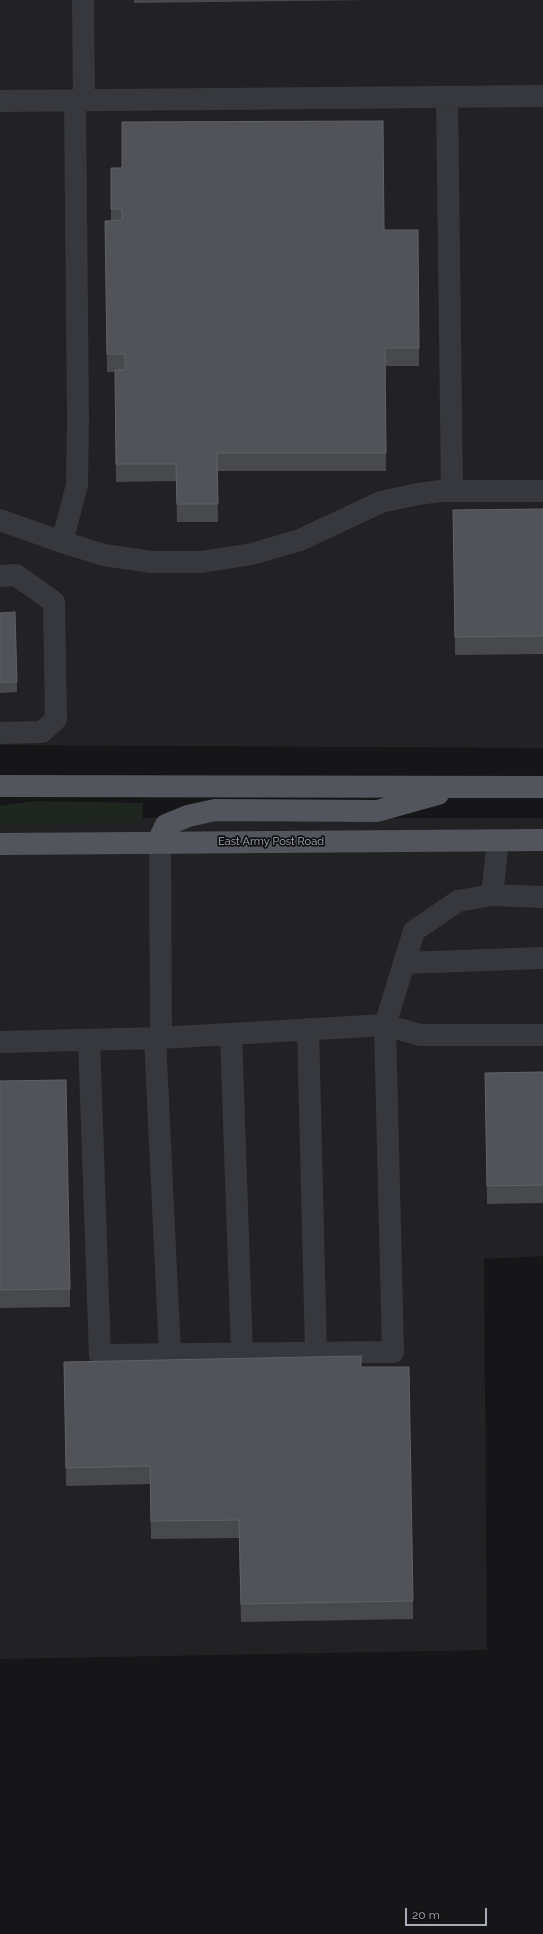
<!DOCTYPE html>
<style>
body{margin:0}
#map{position:relative;width:543px;height:1934px;overflow:hidden;background:#161618;font-family:Raleway,sans-serif}
canvas{display:block}
.scale{position:absolute;left:405px;top:1908px;width:82px;height:18px;box-sizing:border-box;border:2px solid #a8adb8;border-top:0;padding-left:5px;font-size:12px;line-height:14px;white-space:nowrap;color:#a8adb8;-webkit-text-stroke:3px #111113;paint-order:stroke}
</style>
<div id="map">
<canvas width="543" height="1934"></canvas>
<div class="scale">20 m</div>
</div>
<script>
const g = document.querySelector('canvas').getContext('2d');
g.lineJoin = 'round';
function fill(path, color) { g.fillStyle = color; g.fill(path, 'evenodd'); }
const shape = rows => new Path2D(rows.map(r => 'M' + r).join(''));
function trace(path, color, width, dash) { g.strokeStyle = color; g.lineWidth = width; g.lineCap = dash ? 'butt' : 'round'; g.setLineDash(dash || []); g.stroke(path); }
function write(font, color, halo, rows, align = 'center') {
  g.font = font + ' Raleway,sans-serif'; g.lineWidth = 3.5; g.setLineDash([]); g.textBaseline = 'middle'; g.strokeStyle = halo; g.fillStyle = color; for (const [text, x, y, turn = 0] of rows) {
    g.save(); g.translate(x, y); g.rotate((+turn || 0) * Math.PI / 180); g.textAlign = isNaN(turn) ? turn : align; if (halo) g.strokeText(text, 0, 0); g.fillText(text, 0, 0); g.restore();
  }
}
fill(shape([
 [0,0,543,0,543,748,0,745],
 [0,818,543,818,543,1256,484,1259,487,1650,0,1659]
]), '#222225');
fill(shape([
 [35,801,143,803,142,823,0,825,0,806]
]), '#1e261f');
trace(shape([
 [83,0,84,100],
 [447,97,452,491],
 [0,101,543,96],
 [0,520,62,542,104,555,152,562,201,562,252,554,300,540,381,502,418,494,440,491,543,491],
 [62,542,77,485,78,420,75,100],
 [0,576,16,575,54,602,56,719,42,732,0,733],
 [492,895,498,841],
 [404,963,543,958],
 [308,1029,316,1352],
 [231,1034,242,1353],
 [155,1038,170,1354],
 [161,1038,385,1025,414,931,458,901,492,895,543,897],
 [89,1040,100,1355,393,1352,385,1025,420,1035,543,1035],
 [0,1042,161,1038,160,842]
]), '#37383d', 22);
trace(shape([
 [0,786,543,787],
 [160,842,161,835,166,825,188,816,215,810,377,811,438,794],
 [0,844,543,840]
]), '#53555c', 22);
fill(shape([
 [134,0,371,0,134,3],
 [111,168,384,230,419,348,419,366,385,366,386,471,217,471,218,522,177,522,176,481,116,482,115,372,107,372,105,221,111,221],
 [543,509,543,654,455,655,453,510],
 [0,613,17,682,17,692,0,693],
 [543,1072,543,1203,487,1204,485,1073],
 [0,1081,70,1289,70,1307,0,1308],
 [64,1362,361,1367,413,1601,413,1619,241,1622,239,1538,151,1539,150,1484,66,1486]
]), '#47494d');
const building = shape([
 [383,121,384,230,418,230,419,348,385,348,386,453,217,453,218,504,177,504,176,464,116,464,115,370,125,370,125,354,107,354,105,221,122,220,122,209,111,209,111,168,122,168,122,122,383,121],
 [543,509,543,636,455,637,453,510,543,509],
 [15,612,17,682,0,682,0,613,15,612],
 [543,1072,543,1185,487,1186,485,1073,543,1072],
 [66,1080,70,1289,0,1290,0,1081,66,1080],
 [361,1356,361,1367,409,1367,413,1601,241,1604,239,1520,151,1521,150,1466,66,1468,64,1362,361,1356]
]);
fill(building, '#525359');
trace(building, '#5f6168', 1);
write('11px', '#a8adb8', '#111113', [
 ["East Army Post Road",271,842]
]);
</script>
